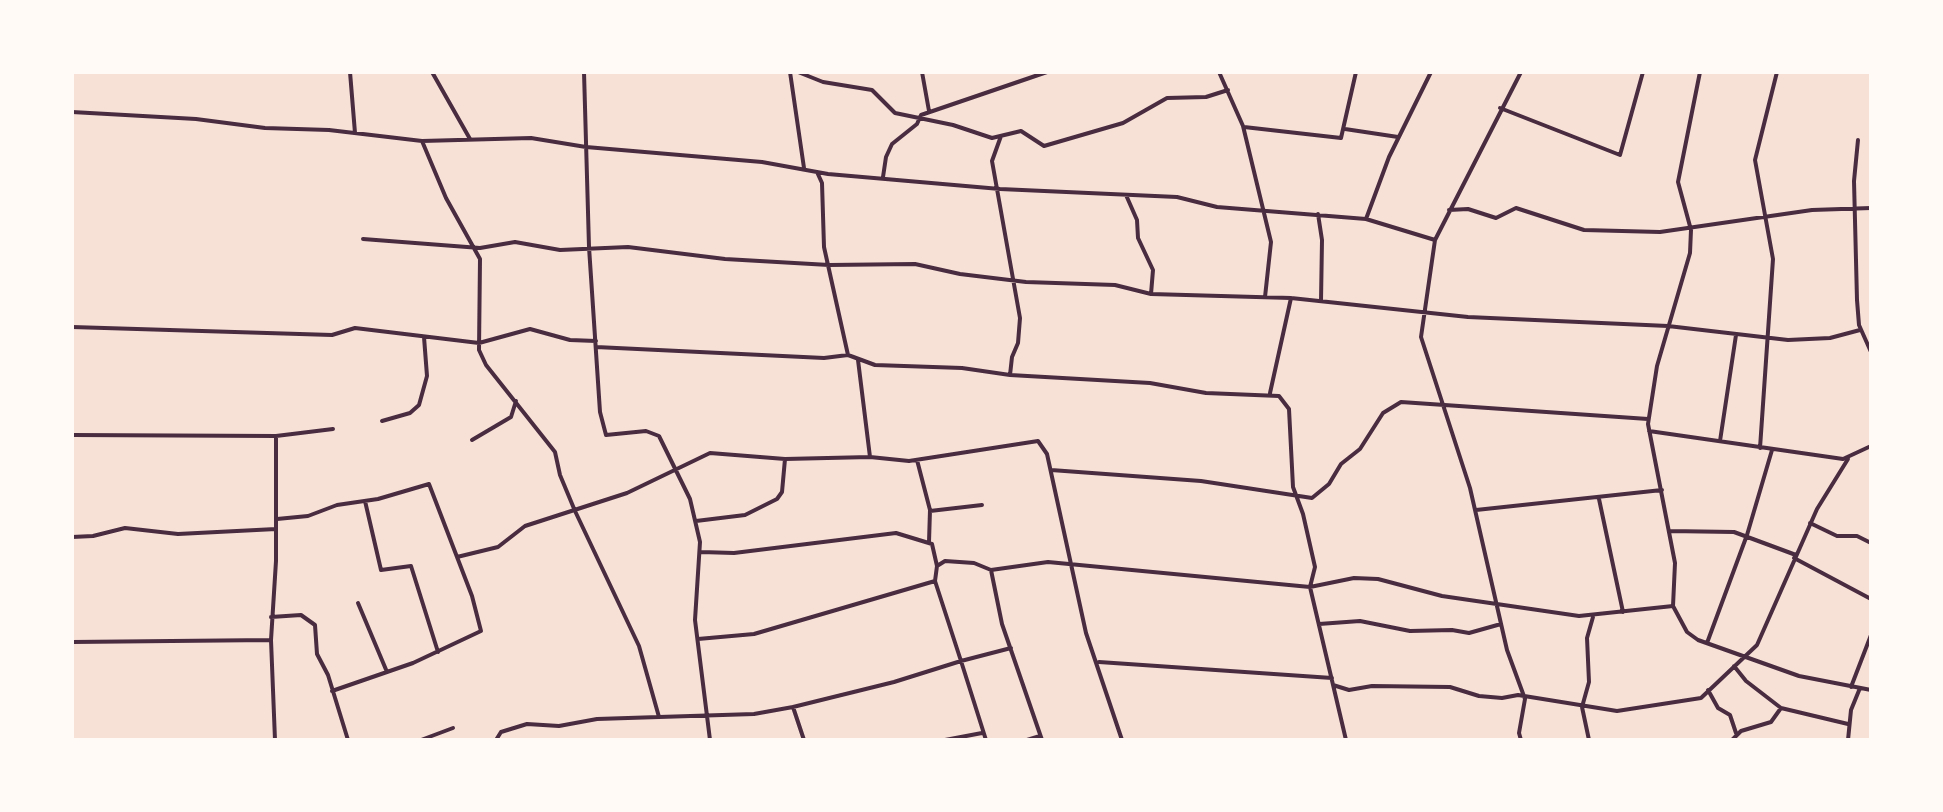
<!DOCTYPE html>
<style>
body{margin:0}
#map{position:relative;width:1943px;height:812px;overflow:hidden;background:#f7e1d7;font-family:Cabin,sans-serif}
canvas{display:block}
.frame{position:absolute;inset:0;border:74px solid #fffaf5;pointer-events:none}
</style>
<div id="map">
<canvas width="1943" height="812"></canvas>
<div class="frame"></div>
</div>
<script>
const g = document.querySelector('canvas').getContext('2d');
g.lineJoin = 'round';
const shape = rows => new Path2D(rows.map(r => 'M' + r).join(''));
function trace(path, color, width, dash) { g.strokeStyle = color; g.lineWidth = width; g.lineCap = dash ? 'butt' : 'round'; g.setLineDash(dash || []); g.stroke(path); }
trace(shape([
 [350,72,355,133],
 [432,72,470,139],
 [584,72,589,247,600,412,606,435,646,431,659,436,690,499,700,542,695,620,710,740],
 [790,72,804,168],
 [798,72,823,82,872,90,895,113,953,125,992,138,1021,131,1044,146,1123,123,1167,98,1206,97,1228,90],
 [922,72,929,111],
 [1219,72,1243,126,1271,242,1265,297],
 [1521,72,1435,240,1421,337,1470,488,1507,650,1525,699,1519,733,1521,740],
 [1700,72,1678,182,1691,230,1690,253,1657,366,1648,424,1675,563,1673,606,1687,632,1698,640,1799,676,1871,690],
 [1500,108,1620,155,1643,72],
 [72,112,196,119,265,128,329,130,422,141,531,138,586,147,762,162,828,174,1000,189,1177,197,1217,207,1366,219,1435,240],
 [1244,127,1341,138,1356,72],
 [1345,129,1398,137],
 [1001,136,992,161,1020,318,1018,343,1012,357,1010,375],
 [1858,140,1854,181,1857,300,1859,325,1871,352],
 [422,141,446,198,480,259,479,350,486,365,555,452,560,475,575,511,639,646,659,717,754,714,793,707,894,682,961,661,935,581,937,566,945,561,974,563,991,570,1048,562,1310,587,1354,578,1378,579,1442,596,1579,616,1673,606],
 [817,172,822,183,824,247,848,355],
 [883,177,886,157,892,144,917,124,921,115,1047,72],
 [1126,195,1137,220,1138,238,1153,270,1151,294],
 [1449,210,1468,209,1496,218,1516,208,1584,230,1660,232,1812,210,1871,208],
 [1318,214,1322,240,1321,301],
 [1366,219,1389,157,1431,72],
 [363,239,480,248,515,242,560,250,628,247,725,259,829,265,915,264,960,274,1026,282,1115,285,1151,294,1291,298,1468,317,1668,326,1788,340,1830,338,1860,330],
 [72,327,332,335,355,328,479,343,530,329,570,340,596,341],
 [596,347,824,358,848,355,875,365,962,368,1010,375,1150,383,1206,393,1279,396,1289,409,1293,487,1303,514,1315,567,1310,587,1346,740],
 [858,360,870,457],
 [1270,393,1291,298],
 [382,421,410,413,419,405,427,376,424,337],
 [1649,431,1843,459,1871,446],
 [72,435,276,436,333,429],
 [472,440,511,417,516,401],
 [1720,441,1736,335],
 [1760,448,1773,259,1755,160,1777,72],
 [917,460,930,510,929,542],
 [1051,470,1201,481,1312,498,1329,484,1341,464,1360,449,1383,413,1401,402,1648,419],
 [1599,499,1623,612],
 [365,501,381,570,411,566,438,652],
 [1476,510,1662,490],
 [930,511,982,505],
 [277,519,308,516,337,505,378,499,429,484,472,596,481,631,413,663,332,691],
 [696,521,745,515,777,499,782,492,785,459],
 [1810,523,1837,536,1857,536,1871,543],
 [1669,531,1734,532,1796,555],
 [72,537,93,536,125,528,178,534,276,529],
 [701,552,734,553,896,533,932,544,937,566],
 [457,557,498,547,525,526,627,493,710,453,785,459,870,457,909,461,1038,441,1047,454,1086,633,1122,740],
 [1794,558,1871,599],
 [991,570,1002,624,1042,740],
 [358,603,387,672],
 [271,617,301,615,315,625,317,654,328,675,348,740],
 [1319,624,1360,621,1410,631,1452,630,1469,633,1501,624],
 [1871,625,1871,636],
 [698,639,754,634,935,581],
 [72,642,271,640],
 [1707,643,1747,535,1772,450],
 [1099,662,1332,678],
 [1734,666,1746,681,1781,708,1848,724],
 [1333,685,1349,690,1372,686,1450,687,1479,696,1502,698,1518,695,1617,711,1701,698,1757,645,1817,509,1848,459],
 [1851,687,1871,635],
 [1708,690,1718,708,1730,715,1736,733],
 [793,707,804,740],
 [275,740,271,640,276,561,276,436],
 [421,740,453,728],
 [496,740,501,732,527,724,559,726,597,719,659,717],
 [945,740,982,733],
 [986,740,961,661,1011,648],
 [1027,740,1040,736],
 [1589,740,1582,707,1589,682,1587,638,1593,617],
 [1732,740,1741,731,1771,722,1781,708],
 [1848,740,1851,710,1860,688]
]), '#4a2c40', 4);
</script>
